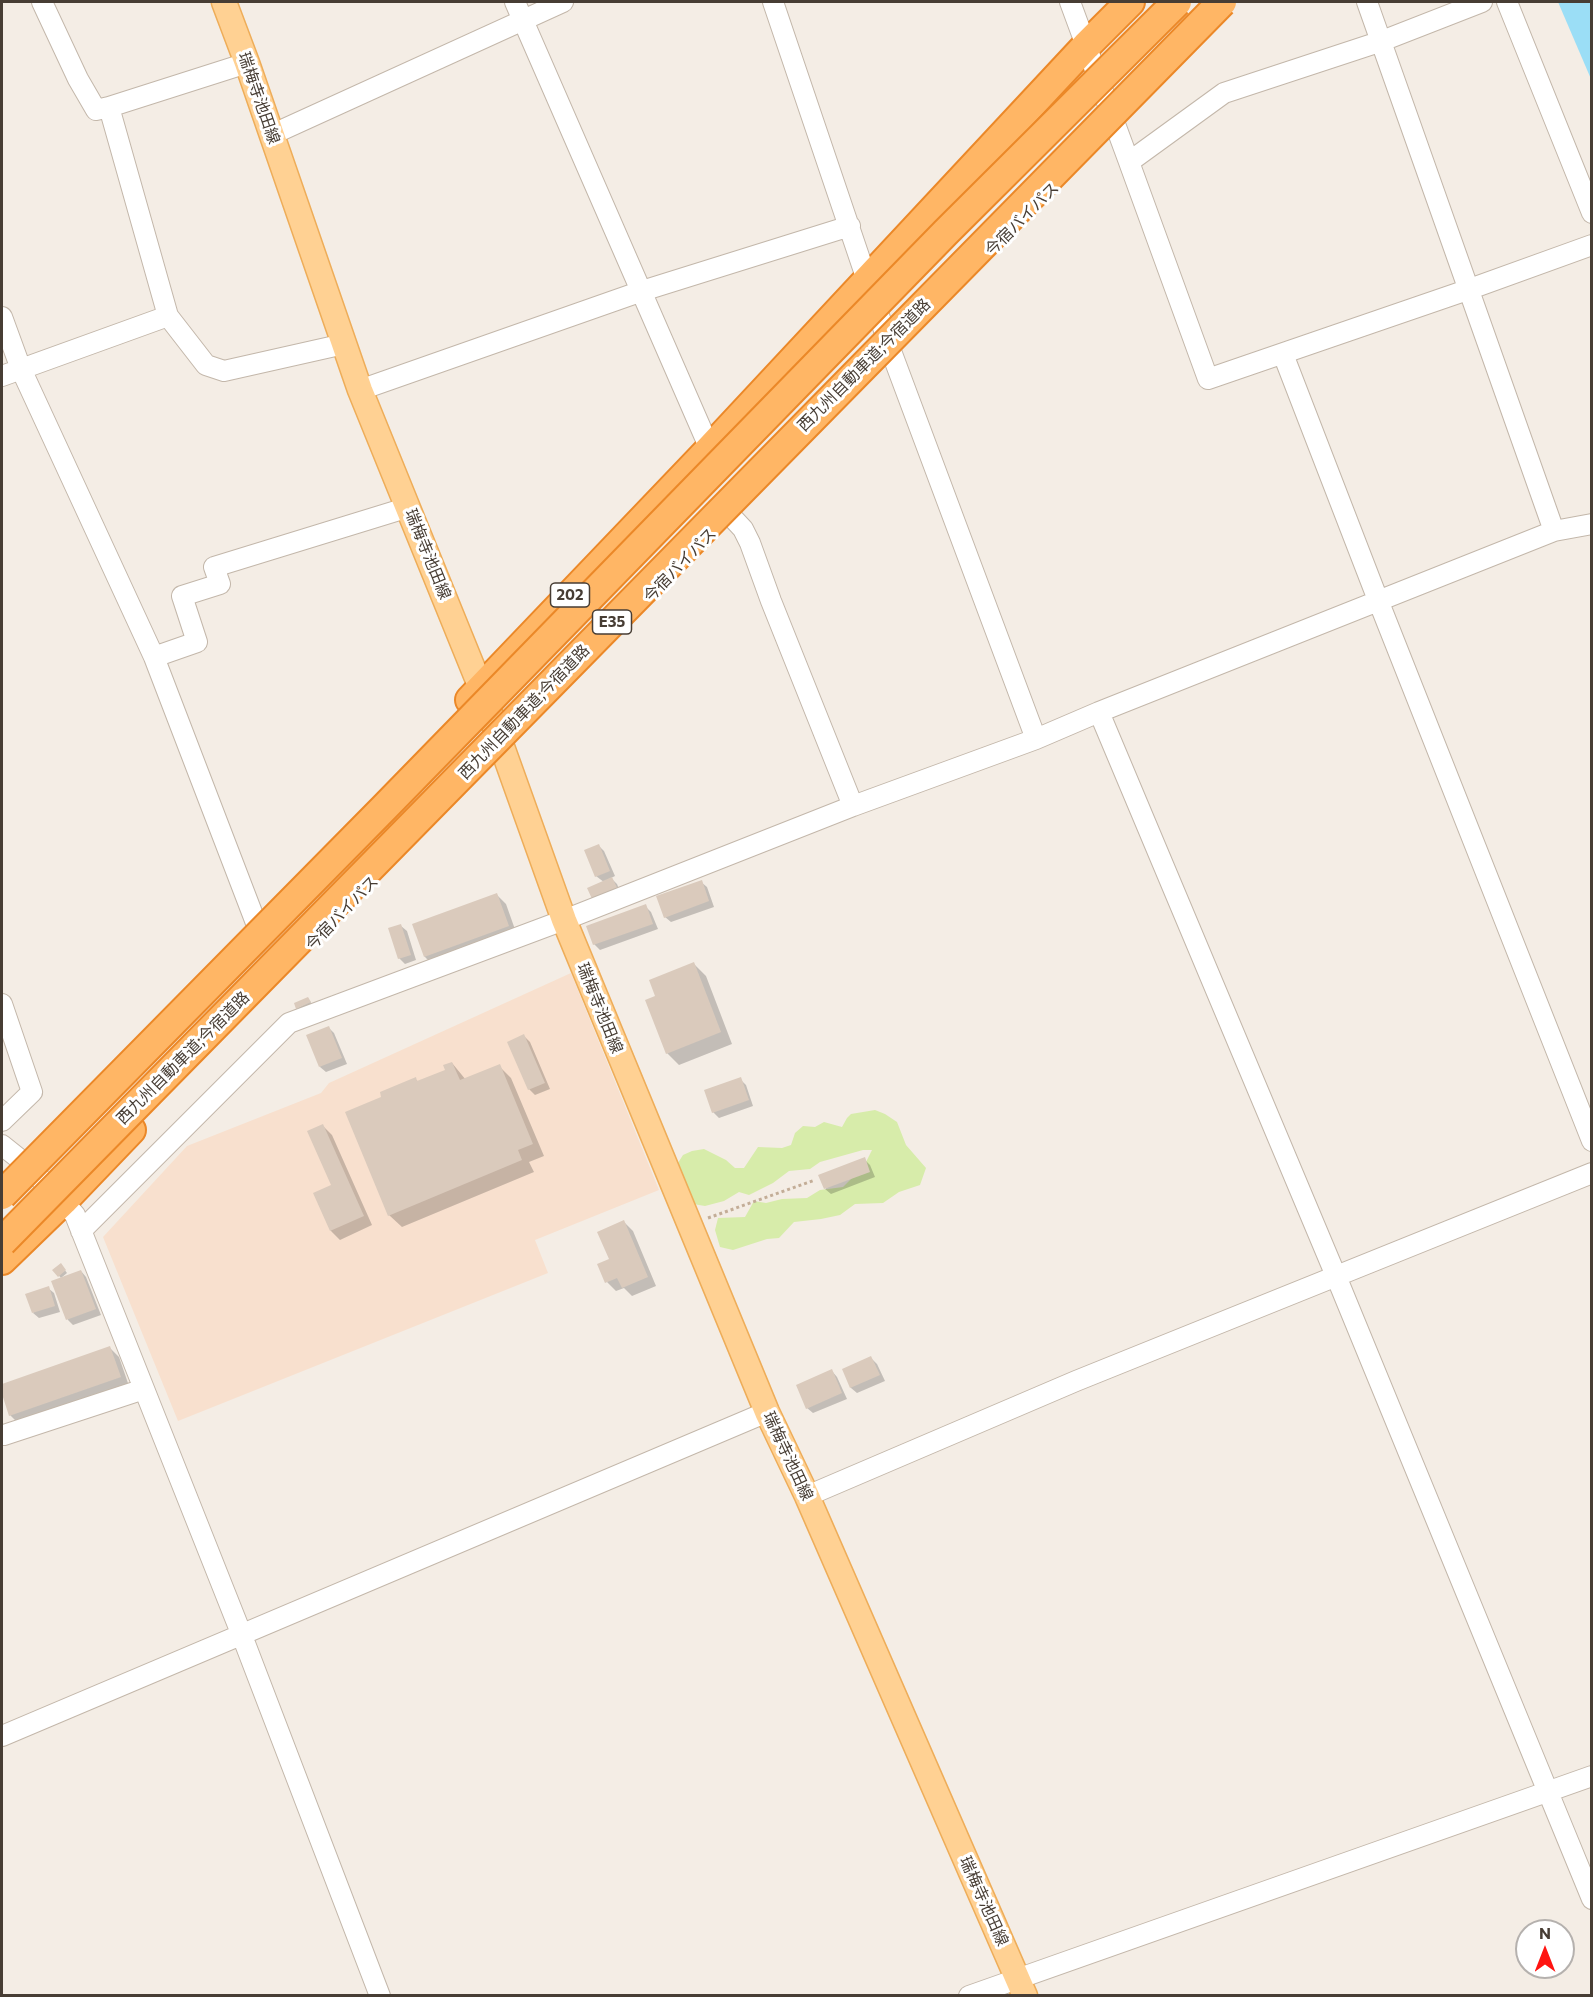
<!DOCTYPE html>
<meta charset="utf-8">
<style>
body{margin:0}
#map{position:relative;width:1593px;height:1997px;overflow:hidden;background:#f4ede5;font-family:Commissioner,sans-serif}
canvas{display:block}
.frame{position:absolute;inset:0;border:3px solid #473d34;pointer-events:none}
.north{position:absolute;left:1515px;top:1919px;width:60px;height:60px;box-sizing:border-box;background:#fff;border:2px solid #b5b1ae;border-radius:50%;rotate:0deg;font-size:16px;font-weight:700;line-height:24px;text-align:center;color:#473d34}
.north::after{content:'';display:block;margin:auto;width:21px;height:27px;background:#ff1411;clip-path:polygon(50% 0,100% 100%,50% 72%,0 100%)}
</style>
<div id="map">
<canvas width="1593" height="1997"></canvas>
<div class="frame"></div>
<div class="north">N</div>
</div>
<script>
const g = document.querySelector('canvas').getContext('2d');
g.lineJoin = 'round';
function fill(path, color) { g.fillStyle = color; g.fill(path, 'evenodd'); }
const shape = rows => new Path2D(rows.map(r => 'M' + r).join(''));
function trace(path, color, width, dash) { g.strokeStyle = color; g.lineWidth = width; g.lineCap = dash ? 'butt' : 'round'; g.setLineDash(dash || []); g.stroke(path); }
function write(font, color, halo, rows, align = 'center') {
  g.font = font + ' Commissioner,"Noto Sans JP",sans-serif'; g.lineWidth = 6; g.setLineDash([]); g.textBaseline = 'middle'; g.strokeStyle = halo; g.fillStyle = color; for (const [text, x, y, turn = 0] of rows) {
    g.save(); g.translate(x, y); g.rotate((+turn || 0) * Math.PI / 180); g.textAlign = isNaN(turn) ? turn : align; if (halo) g.strokeText(text, 0, 0); g.fillText(text, 0, 0); g.restore();
  }
}
fill(shape([
 [571,973,659,1190,535,1240,548,1273,178,1421,103,1237,187,1146,321,1093,329,1083]
]), '#f8e0ce');
fill(shape([
 [875,1110,885,1114,897,1122,906,1145,926,1168,920,1185,899,1192,883,1203,855,1204,840,1215,821,1219,794,1222,779,1238,767,1239,733,1250,720,1247,715,1230,718,1218,745,1217,754,1201,766,1203,782,1199,807,1198,820,1190,843,1187,864,1166,872,1150,863,1150,820,1162,810,1169,789,1171,773,1183,749,1195,739,1192,724,1201,705,1206,693,1204,676,1166,683,1155,692,1151,704,1149,726,1160,735,1168,744,1168,758,1147,782,1148,791,1145,795,1133,803,1126,815,1127,824,1122,842,1127,847,1118,851,1114]
]), '#d7ecaa');
fill(shape([
 [1558,2,1591,2,1591,79]
]), '#9bdef6');
fill(shape([
 [599,846,604,851,615,876,611,878,617,884,622,896,596,876],
 [701,882,707,887,714,907,671,922,665,917],
 [497,895,506,904,517,935,434,966,425,957,414,925],
 [645,906,651,912,658,929,600,950,594,944],
 [401,926,407,931,416,960,405,964,399,958],
 [694,964,706,976,732,1044,679,1065,667,1053,657,997],
 [310,1001,312,1005,300,1010,298,1008],
 [329,1028,334,1033,347,1064,326,1072,320,1067],
 [524,1036,530,1042,550,1089,535,1095,529,1089],
 [452,1063,466,1080,499,1066,511,1078,544,1156,529,1162,534,1172,402,1227,389,1215,382,1098,415,1079,419,1082,447,1071],
 [740,1079,746,1085,753,1106,719,1118,713,1112],
 [323,1126,332,1135,372,1225,340,1240,331,1231,315,1194,333,1186],
 [864,1159,870,1165,875,1177,831,1194,825,1189],
 [624,1222,633,1231,656,1286,632,1296,624,1288,616,1291,607,1282,611,1260],
 [61,1265,67,1273,61,1278,54,1270],
 [81,1271,86,1277,101,1315,73,1325,68,1320,53,1282],
 [48,1288,54,1293,60,1312,39,1318,33,1313],
 [110,1348,119,1357,129,1386,19,1424,10,1415,2,1385],
 [871,1358,877,1364,885,1381,857,1393,851,1388,844,1370],
 [832,1371,837,1377,847,1399,813,1413,807,1408]
]), '#0003');
fill(shape([
 [599,844,610,871,595,877,584,850],
 [612,877,618,890,593,901,587,888],
 [702,880,709,901,664,918,656,896],
 [497,893,509,926,424,957,412,924],
 [646,904,653,924,593,945,586,926],
 [401,924,411,955,398,959,388,928],
 [694,962,721,1032,666,1054,645,1000,655,996,649,980],
 [308,997,311,1002,296,1009,294,1003],
 [329,1026,342,1058,319,1067,306,1035],
 [524,1034,545,1083,528,1090,507,1042],
 [452,1062,460,1080,500,1064,533,1144,518,1150,522,1160,388,1216,345,1112,381,1097,380,1092,416,1077,417,1081,445,1070,443,1065],
 [741,1077,749,1100,712,1113,704,1090],
 [323,1124,364,1216,330,1231,313,1193,331,1185,307,1131],
 [865,1157,870,1172,824,1189,818,1175],
 [624,1220,648,1277,622,1288,617,1278,605,1283,597,1264,609,1259,597,1232],
 [61,1263,66,1270,58,1277,52,1270],
 [81,1270,96,1309,66,1320,51,1281],
 [49,1286,55,1306,32,1313,25,1294],
 [110,1346,121,1377,9,1416,2,1394,2,1384],
 [871,1356,880,1375,850,1388,842,1369],
 [832,1369,842,1393,806,1409,796,1385]
]), '#dacabc');
const minor = shape([
 [42,2,78,79,96,110,109,107],
 [515,2,710,449],
 [773,2,891,351,1036,739],
 [1070,2,1129,162,1224,93,1382,41,1482,2],
 [1367,2,1554,531],
 [1507,2,1592,213],
 [247,63,109,107,168,316,206,365,224,371,344,344],
 [271,135,563,2],
 [1129,162,1208,379,1470,289,1592,245],
 [2,317,21,369,154,657,256,923],
 [1283,354,1378,600,1592,1141],
 [2,376,168,316],
 [360,390,642,291,850,226],
 [729,514,743,529,750,543,771,601,853,806],
 [154,657,197,642,182,596,220,584,214,567,409,507],
 [1099,712,1336,1276,1592,1899],
 [2,1004,32,1092,2,1121],
 [2,1145,22,1161,63,1201,75,1215,241,1633,380,1996],
 [81,1231,289,1023,564,920,853,806,1036,739,1099,712,1554,531,1592,524],
 [4,1435,144,1389],
 [807,1496,1076,1381,1592,1173],
 [2,1736,767,1412],
 [969,1996,1592,1776]
]);
const major = shape([
 [224,2,247,63,360,390,481,688,564,920,767,1412,807,1496,1025,1996]
]);
const highway = shape([
 [470,700,710,449,1086,46,1130,2],
 [2,1260,63,1201,131,1130]
]);
trace(minor, '#c3b7aa', 22);
trace(major, '#eead59', 27);
trace(highway, '#eb8828', 32);
trace(shape([
 [708,1218,815,1180]
]), '#c3ad97', 3, [3, 3]);
trace(minor, '#fff', 20);
trace(major, '#ffd193', 24);
trace(highway, '#ffb665', 28);
const highwayBridge = shape([
 [2,1195,384,808,946,232,1177,2],
 [2,1242,1222,2]
]);
trace(highwayBridge, '#eb8828', 32, []);
trace(highwayBridge, '#ffb665', 28);
for (const [x, y, w] of [
 [570,595,39],
 [612,622,39]
]) { const box = new Path2D(); box.roundRect(x - w / 2, y - 12, w, 24, 4.5); g.fillStyle = '#fff'; g.fill(box); trace(box, '#473d34', 1.5); }
write('bold 15px', '#473d34', null, [
 ["202",570,595],
 ["E35",612,622]
]);
write('16px', '#473d34', '#fff', [
 ["瑞梅寺池田線",259,98,71],
 ["今宿バイパス",1022,219,-45],
 ["西九州自動車道;今宿道路",864,365,-45],
 ["瑞梅寺池田線",428,554,68],
 ["今宿バイパス",680,565,-46],
 ["西九州自動車道;今宿道路",524,712,-46],
 ["今宿バイパス",342,913,-46],
 ["瑞梅寺池田線",600,1008,68],
 ["西九州自動車道;今宿道路",183,1058,-45],
 ["瑞梅寺池田線",788,1456,65],
 ["瑞梅寺池田線",984,1901,66]
]);
</script>
